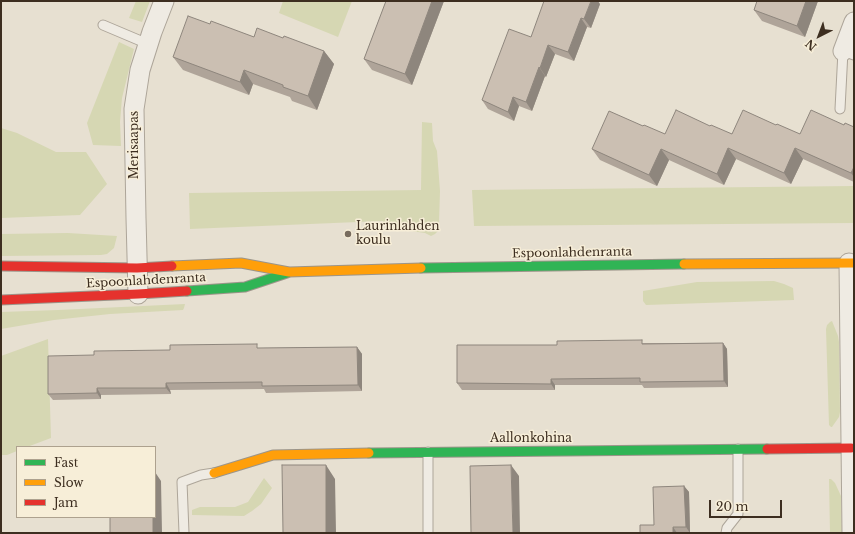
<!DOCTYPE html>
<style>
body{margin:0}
#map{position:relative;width:855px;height:534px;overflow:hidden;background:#e7e0d1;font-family:"Libre Baskerville",serif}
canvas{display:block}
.frame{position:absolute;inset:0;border:2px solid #3d2e20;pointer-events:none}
.legend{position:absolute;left:16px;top:446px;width:140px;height:72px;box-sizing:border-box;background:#f7eed8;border:1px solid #ada18e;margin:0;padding:5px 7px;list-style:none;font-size:12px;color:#3d2e20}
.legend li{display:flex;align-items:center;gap:8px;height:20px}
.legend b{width:20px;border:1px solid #ada18e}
.north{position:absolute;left:799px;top:16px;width:40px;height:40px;-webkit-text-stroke:3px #f7eed8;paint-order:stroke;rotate:222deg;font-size:11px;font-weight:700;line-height:16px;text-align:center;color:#3d2e20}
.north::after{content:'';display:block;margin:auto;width:14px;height:18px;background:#3d2e20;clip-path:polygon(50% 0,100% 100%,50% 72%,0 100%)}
.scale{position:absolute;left:709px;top:500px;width:73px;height:18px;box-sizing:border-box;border:2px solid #3d2e20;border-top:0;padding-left:5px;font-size:12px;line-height:14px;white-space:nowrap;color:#3d2e20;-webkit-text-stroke:3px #f7eed8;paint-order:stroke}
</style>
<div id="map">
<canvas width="855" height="534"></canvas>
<div class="frame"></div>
<ul class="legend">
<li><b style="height:5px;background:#30b455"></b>Fast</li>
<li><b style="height:5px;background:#ff9f0a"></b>Slow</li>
<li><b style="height:5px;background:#e5322d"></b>Jam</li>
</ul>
<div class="north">N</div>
<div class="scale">20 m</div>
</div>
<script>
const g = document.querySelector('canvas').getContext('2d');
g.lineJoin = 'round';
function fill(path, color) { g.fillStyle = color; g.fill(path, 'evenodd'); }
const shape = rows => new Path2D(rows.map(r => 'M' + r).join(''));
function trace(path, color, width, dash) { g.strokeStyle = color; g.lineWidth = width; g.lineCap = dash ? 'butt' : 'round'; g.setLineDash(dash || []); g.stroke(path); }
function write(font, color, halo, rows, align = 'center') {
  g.font = font + ' "Libre Baskerville",serif'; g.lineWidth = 3; g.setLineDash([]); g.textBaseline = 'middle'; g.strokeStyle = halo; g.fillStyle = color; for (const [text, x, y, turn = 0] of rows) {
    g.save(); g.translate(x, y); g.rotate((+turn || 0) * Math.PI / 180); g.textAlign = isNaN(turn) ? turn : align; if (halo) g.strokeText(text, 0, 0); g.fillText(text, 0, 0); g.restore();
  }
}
fill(shape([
 [136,1,150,1,142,22,129,18],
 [283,1,352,1,338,37,279,13],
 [119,42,134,49,122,98,120,122,121,146,93,145,87,123],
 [422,122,432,123,433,141,437,151,440,191,439,223,439,230,435,234,431,236,425,233,390,228,382,221,190,229,189,193,421,190],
 [421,222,433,225,434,229,431,232,421,229,418,227],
 [1,128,17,133,56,152,86,152,107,184,80,215,1,218],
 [854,186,854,223,474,226,472,190],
 [68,233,117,236,114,248,107,254,101,255,1,256,1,234],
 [774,281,784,284,793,288,794,300,646,305,643,301,643,291,697,282],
 [185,304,184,308,183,310,110,314,54,320,1,329,1,312,58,310],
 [832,321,838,336,839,342,840,412,839,417,832,427,831,427,829,425,826,329,827,325,830,322],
 [48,339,51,438,27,447,17,447,17,451,7,455,1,455,1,356],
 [264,478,272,488,261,504,252,511,244,516,192,515,192,510,200,507,235,507,248,502],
 [829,479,831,479,835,483,841,496,842,533,830,533]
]), '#d6d7b3');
const lane = shape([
 [103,25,148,44],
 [840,109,843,51,854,55],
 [184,533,182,482,201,475,214,473],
 [428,533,428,452],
 [726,533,727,528,738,514,738,449]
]);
const street = shape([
 [843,51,854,22],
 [849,263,852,533],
 [138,294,136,218,134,109,140,70,152,32,164,1]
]);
const fast = shape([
 [421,268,684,264],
 [187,291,245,287,287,273],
 [369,453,767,449]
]);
const slow = shape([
 [684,264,854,263],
 [172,266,241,263,289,272,421,268],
 [214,473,273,455,369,453]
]);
const jam = shape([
 [1,266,137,268,172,266],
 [1,300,138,294,187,291],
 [767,449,851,448]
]);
trace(lane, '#ada599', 11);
trace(street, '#ada599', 21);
trace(fast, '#9c958a', 11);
trace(slow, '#9c958a', 11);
trace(jam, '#9c958a', 11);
trace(lane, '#efebe3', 9);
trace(street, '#efebe3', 19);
trace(fast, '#30b455', 9);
trace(slow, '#ff9f0a', 9);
trace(jam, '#e5322d', 9);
fill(shape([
 [386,1,444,1,412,85,372,70,364,59],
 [757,1,818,1,805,37,762,21,754,10],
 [600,4,591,28,587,27,574,61,555,54,546,77,545,76,532,111,519,106,514,121,488,109,482,100,531,37],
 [210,24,254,37,283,38,324,51,334,64,317,110,292,101,290,97,253,84,249,95,183,70,173,57],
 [776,125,800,134,844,125,854,127,854,182,803,159,791,184,736,159,724,185,669,160,657,186,600,160,592,149,643,126,665,134,710,126,732,134],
 [645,343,723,343,727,349,728,387,644,388,642,385,555,385,555,390,462,390,457,383,557,345],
 [357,347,362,354,362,391,266,393,264,389,170,390,171,394,101,395,101,399,53,400,48,394,94,355,260,348],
 [684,486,689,492,690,533,640,533,654,525]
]), '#afa499');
fill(shape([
 [432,1,444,1,412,85,405,74],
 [591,1,598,1,600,4,591,28,584,19],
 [806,1,818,1,805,37,797,26],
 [581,18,587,27,574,61,568,52],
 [548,45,555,54,546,77,540,68],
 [324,51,334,64,317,110,308,96],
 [539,67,545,76,532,111,526,102],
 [244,70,253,84,249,95,240,82],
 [513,97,519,106,514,121,508,112],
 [728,148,736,159,724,185,717,174],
 [795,148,803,159,791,184,784,173],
 [661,149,669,160,657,186,649,175],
 [854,167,854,177,851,173],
 [723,343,727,349,728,387,724,381],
 [357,347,362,354,362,391,358,385],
 [551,379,555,385,555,390,551,384],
 [166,383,170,390,171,394,166,388],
 [97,388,101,395,101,399,97,393],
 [326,465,335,479,336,533,326,533],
 [511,465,519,476,520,533,513,533],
 [155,472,161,481,162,533,153,533,153,517,155,517],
 [684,486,689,492,690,533,686,527],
 [673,527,677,533,673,533]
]), '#8e867d');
const building = shape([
 [386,1,432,1,405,74,364,59,386,1],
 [544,1,591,1,584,19,581,18,568,52,548,45,540,68,539,67,526,102,513,97,508,112,482,100,509,29,531,37,544,1],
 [757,1,806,1,797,26,754,10,757,1],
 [188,16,210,24,211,21,254,37,257,28,283,38,284,36,324,51,308,96,283,87,283,85,244,70,240,82,173,57,188,16],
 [676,110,710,126,711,125,732,134,743,110,776,125,777,124,800,134,811,110,844,125,845,123,854,127,854,167,851,173,795,148,784,173,728,148,717,174,661,149,649,175,592,149,609,111,643,126,644,125,665,134,676,110],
 [642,340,642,344,723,343,724,381,640,382,640,378,551,379,551,384,457,383,457,345,557,345,557,341,642,340],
 [257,344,257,348,357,347,358,385,262,386,262,382,166,383,166,388,97,388,97,393,48,394,48,356,94,355,94,351,170,350,170,345,257,344],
 [282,465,326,465,326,533,283,533,282,465],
 [511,465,513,533,471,533,470,466,511,465],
 [684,486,686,527,673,527,673,533,640,533,640,525,654,525,653,487,684,486],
 [110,517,153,517,153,533,110,533,110,517]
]);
fill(building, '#cbbfb2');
trace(building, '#8e867d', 1);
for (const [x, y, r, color] of [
 [348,234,4,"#786c5e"]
]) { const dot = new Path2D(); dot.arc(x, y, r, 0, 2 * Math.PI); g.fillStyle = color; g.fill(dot); trace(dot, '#f7eed8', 1.5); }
write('12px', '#3d2e20', '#f7eed8', [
 ["Merisaapas",135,145,-90],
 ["Espoonlahdenranta",572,253,-1],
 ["Espoonlahdenranta",146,281,-3],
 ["Aallonkohina",531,439]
]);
write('12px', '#3d2e20', '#f7eed8', [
 ["Laurinlahden",356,227],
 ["koulu",356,241]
], 'left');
</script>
